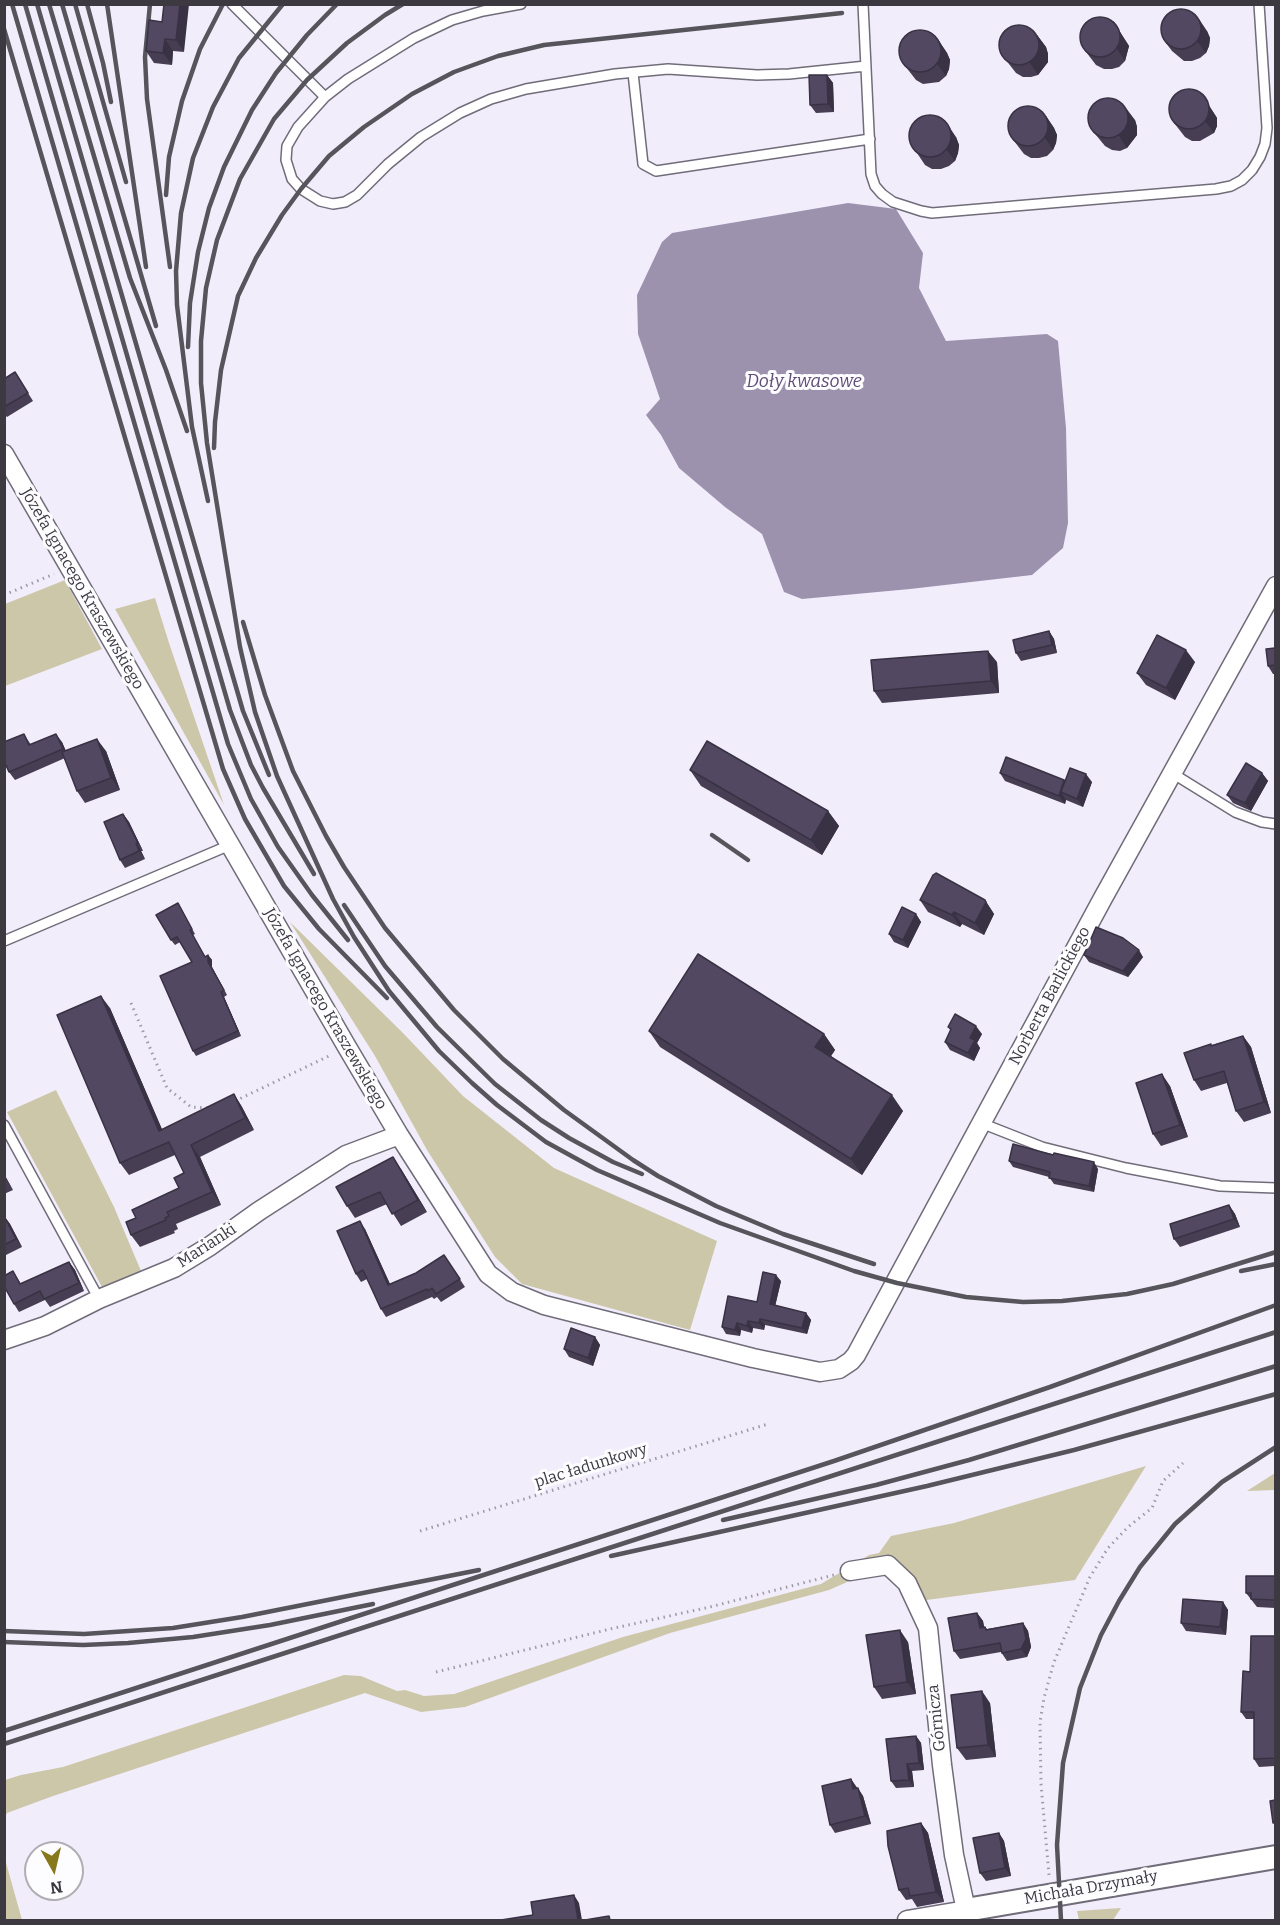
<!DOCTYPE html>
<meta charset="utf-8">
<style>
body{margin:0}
#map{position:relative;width:1280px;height:1925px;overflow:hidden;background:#f2edfb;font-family:Bitter,serif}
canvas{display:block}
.frame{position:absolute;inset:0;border:6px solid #3c3a40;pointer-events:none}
.north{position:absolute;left:24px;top:1841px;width:60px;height:60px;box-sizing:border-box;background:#fdfcff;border:2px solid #b0aeb3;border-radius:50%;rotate:172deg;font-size:16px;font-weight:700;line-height:24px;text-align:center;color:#3c3a40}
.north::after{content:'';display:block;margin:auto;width:21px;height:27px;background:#87781c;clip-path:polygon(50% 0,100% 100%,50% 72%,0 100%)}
</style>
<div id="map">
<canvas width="1280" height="1925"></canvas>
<div class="frame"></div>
<div class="north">N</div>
</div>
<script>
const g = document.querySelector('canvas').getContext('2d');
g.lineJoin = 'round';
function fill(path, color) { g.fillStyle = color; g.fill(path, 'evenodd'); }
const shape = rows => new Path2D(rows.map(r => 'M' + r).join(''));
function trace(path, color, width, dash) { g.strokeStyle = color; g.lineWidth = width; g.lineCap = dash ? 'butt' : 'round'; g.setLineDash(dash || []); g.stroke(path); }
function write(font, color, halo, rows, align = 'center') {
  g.font = font + ' Bitter,serif'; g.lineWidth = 6; g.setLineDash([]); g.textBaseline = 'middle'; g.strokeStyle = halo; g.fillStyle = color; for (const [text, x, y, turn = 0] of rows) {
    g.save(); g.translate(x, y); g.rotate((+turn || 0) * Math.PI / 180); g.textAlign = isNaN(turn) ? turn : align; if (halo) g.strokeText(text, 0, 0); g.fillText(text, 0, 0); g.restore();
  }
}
fill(shape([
 [65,580,102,649,5,686,5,604],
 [155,598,169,643,224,805,115,609],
 [290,922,403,1033,463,1096,554,1168,717,1241,690,1330,522,1284,495,1257,427,1150,375,1056],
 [56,1090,114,1207,141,1271,102,1287,7,1112],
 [1146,1466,1075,1580,912,1602,901,1586,885,1573,854,1579,829,1590,670,1633,465,1707,421,1712,365,1693,53,1796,7,1813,5,1817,5,1780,21,1775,63,1767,344,1675,361,1676,397,1691,405,1690,424,1696,454,1694,623,1637,821,1584,869,1555,879,1553,891,1536,954,1523],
 [1275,1473,1275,1490,1247,1491],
 [5,1859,22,1920,5,1920],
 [1121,1908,1113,1920,1079,1920,1077,1911]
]), '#ccc7a9');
fill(shape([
 [848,203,896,209,923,253,919,288,946,341,1047,334,1058,341,1066,428,1068,523,1063,548,1032,575,910,589,802,599,784,592,762,534,725,507,679,468,661,435,646,415,660,399,638,334,637,295,662,242,672,233]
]), '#9c92ae');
const service = shape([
 [232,4,325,97],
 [521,4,483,11,452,20,414,38,348,79,325,97,298,127,287,146,286,160,292,179,301,189,320,201,333,204,345,202,357,195,388,164,421,137,460,113,491,99,526,89,615,74,668,69,757,75,789,74,866,66],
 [863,4,871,174,875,186,882,194,893,202,921,211,932,213,1216,189,1231,186,1242,180,1252,170,1260,157,1265,144,1267,128,1259,4],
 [633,73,643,164,656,171,870,139],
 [1172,773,1235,812,1262,822,1276,824],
 [4,941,230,845],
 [981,1123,1042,1147,1126,1168,1220,1186,1276,1188],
 [4,1125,99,1299]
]);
const minor = shape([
 [4,454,347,1047,399,1135,488,1274,512,1292,544,1305,753,1358,820,1372,839,1369,851,1361,856,1355,1103,898,1276,586],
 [4,1340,45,1326,99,1299,174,1268,210,1246,259,1211,346,1155,399,1135],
 [850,1571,888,1565,907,1583,928,1628,942,1765,954,1855,966,1910,907,1920]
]);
const tertiary = shape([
 [968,1920,966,1910,1276,1857]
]);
trace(service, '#716c79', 12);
trace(minor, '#716c79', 21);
trace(tertiary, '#716c79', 26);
trace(shape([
 [4,595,54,574],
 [131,1003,167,1088,191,1107,209,1108],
 [235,1101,331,1055],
 [420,1531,768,1424],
 [436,1672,610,1629,710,1607,834,1575],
 [1049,1875,1041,1784,1040,1722,1044,1698,1054,1662,1090,1577,1108,1548,1128,1527,1152,1508,1163,1481,1183,1463]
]), '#9f9ba6', 3, [1.5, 4.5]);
trace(service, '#fff', 9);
trace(minor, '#fff', 18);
trace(tertiary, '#fff', 22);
trace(shape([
 [12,4,228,744,251,799,278,847,312,895,348,940],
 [25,4,230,710,251,765,263,788,314,874],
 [37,4,243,711,269,775],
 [49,4,130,278,166,370,187,431],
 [62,4,156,326],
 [75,4,126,182],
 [87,4,103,63,111,102],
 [107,4,146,267],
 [150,4,145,57,147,99,170,267],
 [403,4,385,15,347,43,307,80,274,119,240,179,217,240,206,288,201,341,201,383,207,443,240,647,255,712,277,776,333,899,354,937,389,991,439,1051,472,1083,497,1105,546,1142,597,1170,720,1223,854,1271,897,1283,966,1297,1023,1302,1062,1301,1127,1294,1173,1284,1276,1252],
 [4,29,223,769,245,819,284,886,319,929,387,998],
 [166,195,169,157,182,101,200,49,223,4],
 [188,347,190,303,198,252,209,208,224,167,252,110,276,73,307,35,337,4],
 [214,448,215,422,221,370,238,296,256,258,282,215,301,189,329,156,364,127,412,94,454,72,498,56,544,45,842,13],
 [208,501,192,427,177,305,176,271,181,213,193,158,213,107,239,58,283,4],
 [243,622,265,695,293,771,326,836,344,867,385,928,454,1010,503,1059,564,1110,633,1160,658,1176,716,1206,783,1234,874,1264],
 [712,835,748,860],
 [344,905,385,966,437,1027,495,1084,541,1120,569,1138,613,1162,642,1174],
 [1241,1271,1276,1264],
 [723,1520,876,1485,969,1460,1276,1366],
 [611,1556,927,1486,1074,1450,1276,1394],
 [4,1631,84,1634,173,1628,242,1617,479,1570],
 [4,1642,83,1645,128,1643,193,1637,270,1625,373,1604],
 [4,1731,834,1461,1050,1387,1276,1305],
 [4,1744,1276,1332],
 [1061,1920,1057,1845,1063,1763,1080,1688,1101,1635,1119,1601,1140,1567,1175,1524,1222,1482,1276,1447]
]), '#57555c', 4.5);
fill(shape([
 [164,4,184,52,173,51,172,65,154,63,146,51,162,22],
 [1113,21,1129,46,1125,61,1119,67,1112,69,1104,69,1096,65,1083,48],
 [1207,31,1210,38,1209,46,1206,53,1200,58,1192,61,1184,61,1172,51,1163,39],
 [1037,35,1046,47,1048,54,1048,62,1038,75,1031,77,1023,77,1016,73,1002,55],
 [939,41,947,53,950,60,949,69,946,76,939,82,923,84,916,80,902,62],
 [827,75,833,83,834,112,816,113,810,105],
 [1201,93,1217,118,1217,126,1214,133,1200,141,1192,141,1185,137,1171,119],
 [1046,116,1054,128,1057,135,1056,143,1053,150,1047,156,1039,158,1031,158,1024,154,1011,137],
 [1135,120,1137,127,1137,135,1127,148,1120,151,1112,150,1105,146,1091,129],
 [956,137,959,145,958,153,955,161,949,166,941,169,932,169,925,165,917,153],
 [15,372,33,401,7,417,4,414,4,379],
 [1049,631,1054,639,1057,653,1021,661,1016,653],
 [1275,648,1275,674,1273,674,1268,666],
 [997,662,999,693,882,703,874,691],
 [1195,662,1175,700,1146,685,1137,673],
 [24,734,31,745,62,742,66,751,106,751,120,790,85,803,77,791,65,758,15,780,9,772],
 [690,770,828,811,839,826,822,855,701,786],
 [1000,773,1064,780,1092,782,1083,807,1066,800,1065,804,1005,781],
 [1262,773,1268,781,1251,811,1233,803,1227,795],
 [123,814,129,822,143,851,141,851,145,859,125,868,120,860],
 [920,900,985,900,994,914,984,935,962,924,960,927,928,912],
 [178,903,195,934,193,935,205,956,208,955,212,960,212,967,227,995,224,997,241,1036,196,1056,193,1051,192,962,180,942,175,945,171,940],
 [916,914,921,922,908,948,894,942,889,934],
 [1084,955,1143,957,1128,977,1089,962],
 [110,1008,162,1130,234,1094,242,1107,254,1130,200,1157,221,1205,176,1224,178,1229,174,1231,175,1233,140,1247,131,1235,136,1218,179,1188,184,1173,175,1155,129,1175,120,1163],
 [948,1027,982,1034,977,1043,980,1048,974,1061,950,1050,945,1042,951,1031],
 [649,1031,824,1034,835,1050,831,1056,903,1111,862,1175,660,1047],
 [1243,1036,1251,1047,1271,1113,1244,1122,1236,1111,1227,1083,1201,1091,1194,1080,1212,1045],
 [1170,1086,1188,1137,1161,1146,1153,1134],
 [1009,1161,1098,1169,1094,1192,1054,1184,1049,1177,1013,1167],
 [401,1169,427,1212,401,1226,387,1204,355,1218,347,1206],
 [4,1174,13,1190,4,1194],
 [1229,1205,1235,1214,1240,1227,1180,1247,1174,1239],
 [4,1216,10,1224,22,1247,4,1256],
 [365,1229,390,1284,416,1273,444,1255,465,1287,441,1302,437,1297,434,1299,432,1297,386,1317,381,1309,367,1279,361,1282,356,1274],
 [69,1262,75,1270,84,1291,50,1307,45,1300,19,1312,14,1304,13,1271,21,1284],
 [781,1281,775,1306,806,1313,811,1320,807,1334,765,1325,764,1330,753,1328,752,1333,741,1330,740,1336,726,1334,722,1327,757,1302],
 [595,1337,600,1345,593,1366,569,1357,564,1349],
 [1275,1576,1275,1608,1257,1607,1246,1593],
 [1223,1602,1228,1610,1226,1635,1186,1631,1181,1623],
 [977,1613,983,1621,984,1628,985,1627,987,1629,1023,1623,1028,1631,1031,1647,1027,1657,1007,1661,1001,1652,960,1659,954,1651],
 [1275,1636,1275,1766,1259,1767,1254,1759,1254,1719,1246,1719,1241,1712,1250,1672],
 [908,1642,916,1694,882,1699,874,1687],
 [990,1703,996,1757,966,1760,957,1748],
 [916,1736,921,1743,924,1770,912,1771,914,1787,896,1788,891,1781],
 [851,1779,863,1796,871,1824,835,1833,830,1825],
 [921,1823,928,1833,944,1902,917,1907,912,1899,906,1900,899,1890],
 [999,1833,1004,1841,1011,1876,986,1881,980,1873]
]), '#473e53');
fill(shape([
 [180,4,189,4,184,52,176,40],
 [1199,19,1207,31,1210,38,1209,46,1206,53,1197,41],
 [1113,21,1129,46,1125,61,1117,49],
 [1037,35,1046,47,1048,54,1048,62,1038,75,1030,63],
 [165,39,173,51,172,65,163,53],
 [939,41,947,53,950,60,949,69,946,76,937,64],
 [827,75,833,83,834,112,828,104],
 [1201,93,1217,118,1217,126,1214,133,1205,121],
 [1126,108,1135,120,1137,127,1137,135,1127,148,1119,136],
 [1046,116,1054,128,1057,135,1056,143,1053,150,1045,138],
 [948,125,956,137,959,145,958,153,955,161,946,149],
 [1049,631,1054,639,1057,653,1052,645],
 [1186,650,1195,662,1175,700,1166,688],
 [988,651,997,662,999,693,991,681],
 [56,734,62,742,68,757,63,749],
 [97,739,106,751,120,790,111,778],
 [1262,773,1268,781,1251,811,1245,803],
 [1086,774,1092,782,1083,807,1077,799],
 [1064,780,1061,792,1066,800,1065,804,1059,796],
 [828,811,839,826,822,855,811,840],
 [123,814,129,822,143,851,138,843],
 [136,843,141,851,145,859,139,851],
 [985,900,994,914,984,935,975,923],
 [954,912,962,924,960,927,952,915],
 [916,914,921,922,908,948,903,940],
 [1139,950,1143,957,1128,977,1123,971],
 [208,955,212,960,212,967,227,995,208,962],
 [221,992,224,997,241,1036,238,1031],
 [101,996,110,1008,168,1143,159,1131],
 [976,1026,982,1034,977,1043,980,1048,974,1061,968,1053,970,1038],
 [824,1034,835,1050,827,1062,815,1047],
 [1243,1036,1251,1047,1271,1113,1264,1102],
 [1162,1074,1170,1086,1188,1137,1180,1125],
 [234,1094,242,1107,254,1130,245,1118],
 [892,1095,903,1111,862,1175,851,1159],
 [191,1145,200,1157,221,1205,212,1192],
 [393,1157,401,1169,427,1212,418,1200],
 [1094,1162,1098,1169,1094,1192,1089,1186],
 [4,1174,13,1190,4,1176],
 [1229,1205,1235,1214,1240,1227,1234,1219],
 [4,1216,10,1224,22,1247,16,1239],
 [360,1221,365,1229,394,1293,388,1285],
 [69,1262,75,1270,84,1291,79,1283],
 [776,1275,781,1281,774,1311,770,1304],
 [806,1313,811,1320,807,1334,802,1328],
 [760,1319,765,1325,764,1330,759,1323],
 [748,1321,753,1328,752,1333,747,1326],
 [737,1323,741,1330,740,1336,735,1330],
 [595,1337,600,1345,593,1366,588,1358],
 [1223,1602,1228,1610,1226,1635,1220,1627],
 [977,1613,983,1621,986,1636,980,1628],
 [1023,1623,1028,1631,1031,1647,1027,1657,1021,1649],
 [900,1630,908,1642,916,1694,907,1682],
 [982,1691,990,1703,996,1757,988,1745],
 [916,1736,921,1743,924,1770,919,1763],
 [907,1764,912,1771,914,1787,909,1780],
 [851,1779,856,1787,859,1797,853,1789],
 [858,1788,863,1796,871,1824,865,1816],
 [921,1823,928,1833,944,1902,936,1892],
 [999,1833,1004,1841,1011,1876,1005,1868],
 [574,1895,579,1903,582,1920,578,1920]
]), '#393244');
const building = shape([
 [164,4,180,4,176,40,165,39,163,53,146,51,149,20,162,22,164,4],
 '1161 29a20 20 0 1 1 40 0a20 20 0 1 1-40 0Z',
 '1080 37a20 20 0 1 1 40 0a20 20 0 1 1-40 0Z',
 '999 45a20 20 0 1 1 40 0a20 20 0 1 1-40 0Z',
 '899 51a21 21 0 1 1 42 0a21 21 0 1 1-42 0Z',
 [809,75,827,75,828,104,810,105,809,75],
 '1169 109a20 20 0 1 1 40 0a20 20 0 1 1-40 0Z',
 '1088 118a20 20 0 1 1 40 0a20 20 0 1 1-40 0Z',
 '1008 126a20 20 0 1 1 40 0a20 20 0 1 1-40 0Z',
 '909 136a21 21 0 1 1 42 0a21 21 0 1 1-42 0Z',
 [15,372,28,393,4,407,4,379,15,372],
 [1049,631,1052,645,1016,653,1013,640,1049,631],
 [1157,635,1186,650,1166,688,1137,673,1157,635],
 [1275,648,1275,665,1268,666,1266,649,1275,648],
 [988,651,991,681,874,691,871,660,988,651],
 [24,734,29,745,56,734,63,749,9,772,4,761,4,742,24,734],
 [97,739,111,778,77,791,62,752,97,739],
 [707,741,828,811,811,840,690,770,707,741],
 [1006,757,1064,780,1059,796,1000,773,1006,757],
 [1246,763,1262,773,1245,803,1227,795,1246,763],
 [1070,768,1086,774,1077,799,1061,792,1070,768],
 [123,814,138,843,136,843,139,851,120,860,104,822,123,814],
 [936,873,985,900,986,902,975,923,954,912,952,915,920,900,933,875,936,873],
 [178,903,192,929,190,930,205,957,208,955,208,962,224,990,221,992,238,1031,193,1051,160,976,192,962,177,937,171,940,156,915,178,903],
 [902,907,916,914,903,940,889,934,902,907],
 [1096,927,1123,938,1139,950,1123,971,1084,955,1096,927],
 [698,954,824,1034,815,1047,892,1095,851,1159,649,1031,698,954],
 [101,996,159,1131,234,1094,245,1118,191,1145,212,1192,167,1212,169,1216,165,1218,166,1220,131,1235,126,1222,136,1218,132,1210,179,1188,174,1178,184,1173,169,1142,120,1163,57,1015,101,996],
 [955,1014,976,1026,970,1038,975,1040,968,1053,945,1042,951,1029,948,1027,955,1014],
 [1243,1036,1264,1102,1236,1111,1224,1071,1194,1080,1184,1053,1211,1044,1211,1046,1243,1036],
 [1162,1074,1180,1125,1153,1134,1136,1083,1162,1074],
 [1013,1144,1053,1155,1054,1153,1094,1162,1089,1186,1049,1178,1050,1172,1009,1161,1013,1144],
 [393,1157,418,1200,392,1214,380,1192,347,1206,336,1187,393,1157],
 [1229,1205,1234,1219,1174,1239,1170,1224,1229,1205],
 [4,1216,16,1239,4,1245,4,1216],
 [360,1221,388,1285,416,1273,444,1255,460,1279,436,1294,432,1288,428,1291,427,1289,381,1309,363,1270,356,1274,337,1231,360,1221],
 [69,1262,79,1283,44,1299,40,1291,14,1304,4,1286,4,1276,13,1271,20,1284,69,1262],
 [763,1272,776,1275,770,1304,806,1313,802,1328,760,1319,759,1323,748,1321,747,1326,737,1323,735,1330,722,1327,728,1296,757,1302,763,1272],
 [571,1328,595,1337,588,1358,564,1349,571,1328],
 [1246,1576,1275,1576,1275,1600,1251,1599,1251,1593,1246,1593,1246,1576],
 [1183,1599,1223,1602,1220,1627,1181,1623,1183,1599],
 [977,1613,980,1628,985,1627,986,1630,1023,1623,1026,1639,1021,1649,1002,1653,1000,1643,954,1651,948,1618,977,1613],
 [900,1630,907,1682,874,1687,866,1635,900,1630],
 [1251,1636,1275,1636,1275,1758,1254,1759,1254,1712,1241,1712,1243,1671,1250,1672,1251,1636],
 [982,1691,988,1745,957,1748,951,1695,982,1691],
 [916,1736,919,1763,907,1764,909,1780,891,1781,886,1739,916,1736],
 [851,1779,853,1789,858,1788,865,1816,830,1825,822,1786,851,1779],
 [1275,1800,1275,1823,1273,1823,1270,1801,1275,1800],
 [921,1823,936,1892,910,1896,908,1888,899,1890,888,1846,887,1831,921,1823],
 [999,1833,1005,1868,980,1873,973,1838,999,1833],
 [574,1895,578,1920,501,1920,533,1915,531,1902,574,1895],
 [609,1916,610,1920,585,1920,609,1916]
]);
fill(building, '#524861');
trace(building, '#393244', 1.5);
write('16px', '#3c3a40', '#fdfcff', [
 ["Józefa Ignacego Kraszewskiego",82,589,60],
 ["Norberta Barlickiego",1050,996,-62],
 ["Józefa Ignacego Kraszewskiego",325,1009,60],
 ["Marianki",207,1246,-33],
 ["plac ładunkowy",591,1466,-17],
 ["Górnicza",937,1718,-96],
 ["Michała Drzymały",1091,1888,-10]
]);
write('italic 18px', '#5d4c77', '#fdfcff', [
 ["Doły kwasowe",804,382]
]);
</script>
